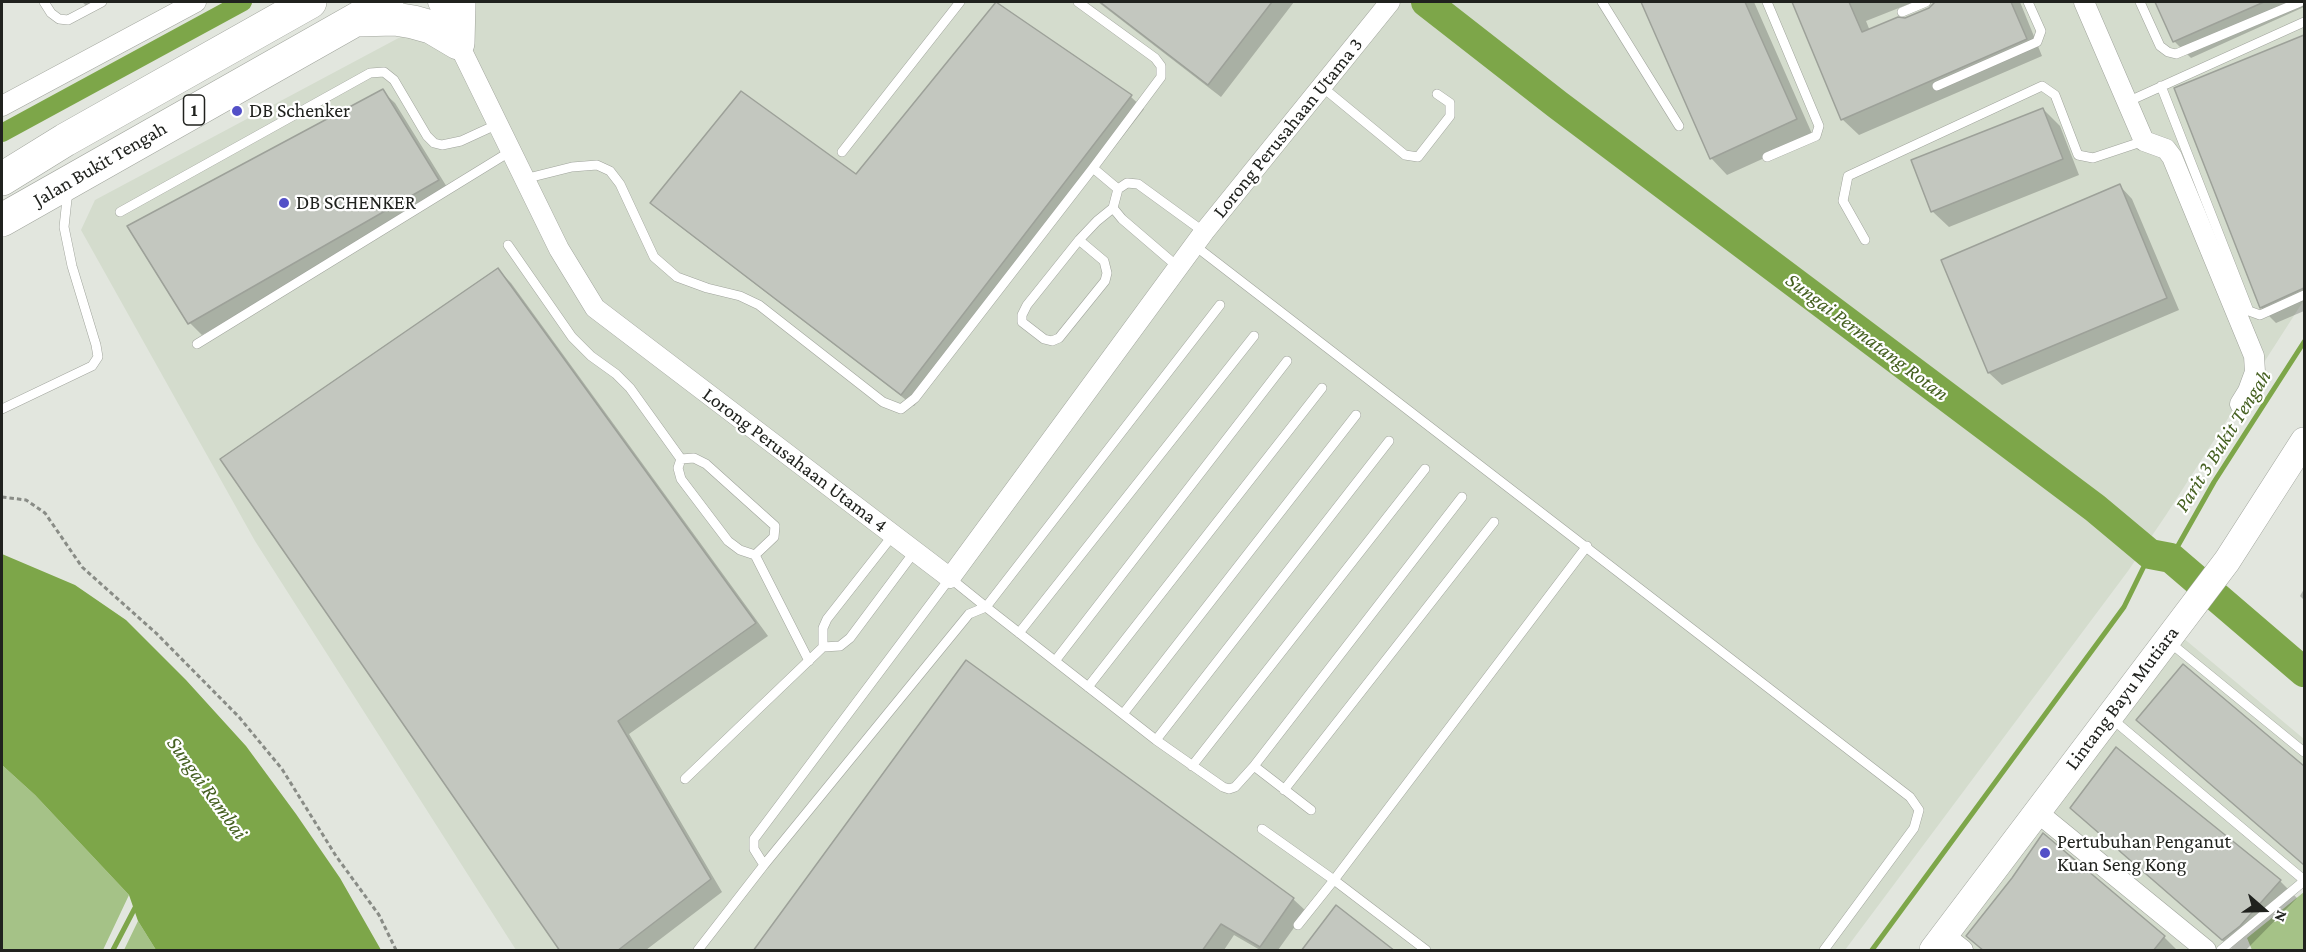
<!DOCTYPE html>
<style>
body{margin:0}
#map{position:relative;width:2306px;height:952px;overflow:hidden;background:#e2e6de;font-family:"Crimson Pro",serif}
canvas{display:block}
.frame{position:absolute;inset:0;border:3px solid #20221e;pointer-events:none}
.north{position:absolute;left:2234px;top:880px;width:60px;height:60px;-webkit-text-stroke:4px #fff;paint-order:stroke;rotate:110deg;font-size:16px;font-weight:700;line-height:24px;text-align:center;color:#20221e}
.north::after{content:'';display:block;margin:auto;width:21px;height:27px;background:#20221e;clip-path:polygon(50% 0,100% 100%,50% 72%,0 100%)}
</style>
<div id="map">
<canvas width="2306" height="952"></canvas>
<div class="frame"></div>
<div class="north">N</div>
</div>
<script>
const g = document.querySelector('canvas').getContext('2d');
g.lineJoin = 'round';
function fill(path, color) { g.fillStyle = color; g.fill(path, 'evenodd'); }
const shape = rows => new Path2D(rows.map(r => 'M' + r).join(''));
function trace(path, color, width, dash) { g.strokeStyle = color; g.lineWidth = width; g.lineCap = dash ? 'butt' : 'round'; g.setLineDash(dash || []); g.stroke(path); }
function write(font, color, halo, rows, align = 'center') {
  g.font = font + ' "Crimson Pro",serif'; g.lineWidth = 4.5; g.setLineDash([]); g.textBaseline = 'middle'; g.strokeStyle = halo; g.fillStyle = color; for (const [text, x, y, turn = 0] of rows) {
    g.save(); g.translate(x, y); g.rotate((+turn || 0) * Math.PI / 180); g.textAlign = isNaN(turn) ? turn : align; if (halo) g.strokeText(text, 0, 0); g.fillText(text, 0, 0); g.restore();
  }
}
fill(shape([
 [466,2,2304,2,2304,300,2166,515,2128,571,1845,950,516,950,255,541,81,230,95,200],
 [2182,637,2304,739,2304,885,2225,950,1946,950]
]), '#d4dccd');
fill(shape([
 [2,765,35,795,129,895,103,950,2,950],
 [2304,892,2304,950,2252,950,2247,938],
 [138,921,156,950,124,950]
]), '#a5c287');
fill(shape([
 [2,554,75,585,126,620,186,680,246,746,296,814,340,878,381,950,156,950,138,921,129,895,35,795,2,765]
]), '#7da649');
fill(shape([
 [82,2,108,2,91,10],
 [1098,2,1294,2,1221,97],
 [1642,2,1754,2,1813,136,1727,175,1711,158],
 [1793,2,1914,2,1866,21,1870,31,1930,9,1934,4,1939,2,2020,2,2042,56,1859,135,1842,119],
 [2157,2,2304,2,2304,7,2191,58,2174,41],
 [997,3,1131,97,1144,109,914,406,665,215,652,203,856,176],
 [2304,37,2304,311,2276,323,2259,306,2176,89],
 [382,91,395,103,450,192,202,335,190,323],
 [2043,109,2060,126,2079,175,1949,227,1932,211],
 [2120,186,2132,199,2179,310,2002,385,1989,373,1943,261],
 [498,270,511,283,768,636,629,734,722,892,646,950,561,950],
 [2304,589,2304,600,2300,596],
 [2183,666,2304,768,2304,865,2138,720],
 [2116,749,2280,881,2297,898,2246,950,2233,950,2072,808],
 [1293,899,1306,911,1278,950,1260,950,1234,935,1224,950,754,950],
 [1968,936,2164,937,2177,950,1982,950]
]), '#0003');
trace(shape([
 [2171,558,2214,482,2304,342],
 [113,950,137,904],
 [1872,950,2124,607,2150,554]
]), '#7da649', 5);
trace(shape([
 [2,133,243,2]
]), '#7da649', 18);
trace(shape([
 [1426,2,1558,105,2095,508,2150,554,2171,558,2304,672]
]), '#7da649', 30);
const building = shape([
 [996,2,1132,95,901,395,650,203,741,91,856,174,996,2],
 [1100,2,1272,2,1208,85,1100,2],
 [1641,2,1745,2,1797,119,1710,159,1641,2],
 [1792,2,1849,2,1862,32,1898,17,1905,18,1929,8,1935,2,2011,2,2027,39,1841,120,1792,2],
 [2155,2,2264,2,2173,42,2155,2],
 [2304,35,2304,288,2260,308,2174,88,2304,35],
 [383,89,439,180,188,324,127,226,383,89],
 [2043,108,2063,159,1931,212,1911,160,2043,108],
 [2120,184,2167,298,1988,373,1941,260,2120,184],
 [498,268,756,623,618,721,711,879,617,951,560,951,220,459,498,268],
 [966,660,1294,898,1260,947,1221,924,1202,951,753,951,966,660],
 [2183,664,2304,766,2304,865,2136,720,2183,664],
 [2116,747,2281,880,2240,926,2222,940,2070,808,2116,747],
 [2043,833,2165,936,2153,951,1984,951,1966,936,2012,878,2043,833],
 [1336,905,1395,951,1301,951,1336,905]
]);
fill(building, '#c3c7bf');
trace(building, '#9da199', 1.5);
const lane = shape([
 [44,2,51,13,59,19,68,20,102,2],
 [1078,2,1155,58,1161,66,1161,77,1093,168,1118,189],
 [1602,2,1679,126],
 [1767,2,1819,126,1816,136,1767,157],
 [2140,2,2160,46,2168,52,2176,54,2300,2],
 [1902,12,1926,2],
 [1321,86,1405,155,1418,157,1450,116,1450,103,1437,94],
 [1937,86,2037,42,2041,31,2028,2],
 [2161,86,2249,311,2260,315,2304,295],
 [2127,102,2304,22],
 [842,152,960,2],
 [524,179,572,167,597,165,610,171,620,184,654,257,677,277,707,288,740,296,759,305,883,402,901,409,915,398,1093,168],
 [1113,208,1122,219,1178,267],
 [120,212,370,73,384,72,394,80,427,136,434,143,442,145,461,141,498,124],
 [1079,240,1104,261,1107,273,1105,281,1059,338,1052,341,1044,339,1022,322,1022,315,1027,305,1079,240,1097,221,1113,208,1118,189,1127,183,1138,184,1204,232],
 [1865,240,1843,201,1848,176,2042,86,2055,95,2078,155,2093,158,2144,141],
 [508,245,572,337,591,356,616,374,630,388,681,459],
 [1194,245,1910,797,1919,810,1914,828,1824,950],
 [197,344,511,151],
 [2,409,92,366,98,357,96,345,72,266,64,227,68,190],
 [681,459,678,468,681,479,728,541,740,550,755,555,809,661],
 [681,459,694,458,706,464,775,526,774,537,755,555],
 [1019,633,1254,336],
 [2168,641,2304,752],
 [823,647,823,628,827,619,893,535],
 [1055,661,1287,361],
 [1088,687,1322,388],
 [1123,714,1356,415],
 [2111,718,2304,880],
 [1156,740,1389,441],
 [1192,766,1425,469],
 [1254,766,1311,810],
 [685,779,823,647,840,646,850,638,915,551],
 [1284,790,1494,522],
 [1262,829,1334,880,1298,925],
 [764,865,754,849,754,839,760,831,950,578,986,607,1220,305],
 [698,950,764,865,969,614,986,607,1156,740,1223,787,1229,789,1235,787,1254,766,1462,497],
 [1426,950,1334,880,1587,546],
 [2221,950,2304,881]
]);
const street = shape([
 [438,2,559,249,595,308,950,578,1204,232,1390,2],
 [2084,2,2144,141,2166,149,2172,157,2254,356,2255,372,2248,391,2240,404],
 [2,106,196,2],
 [2037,812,2206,950],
 [1944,935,1963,950]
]);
const secondary = shape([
 [1933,950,2227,561,2304,441]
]);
const highway = shape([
 [356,20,395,19,413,22,431,27,458,43,459,2],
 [2,179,65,140,310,2],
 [2,220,387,2]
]);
trace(lane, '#a0a49c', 10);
trace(street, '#a0a49c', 21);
trace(secondary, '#a0a49c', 28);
trace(highway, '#a0a49c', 34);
trace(shape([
 [2,497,26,500,45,513,82,567,156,633,239,717,282,769,336,856,379,915,396,950]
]), '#898c86', 3, [4.5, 3]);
trace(lane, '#fff', 9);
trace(street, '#fff', 20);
trace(secondary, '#fff', 27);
trace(highway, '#fff', 33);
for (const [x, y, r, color] of [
 [237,111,6,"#5350c7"],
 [284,203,6,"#5350c7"],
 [2045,853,6,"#5350c7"]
]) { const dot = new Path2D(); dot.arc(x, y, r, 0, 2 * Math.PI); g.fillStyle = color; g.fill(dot); trace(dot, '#fff', 2); }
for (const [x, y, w] of [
 [194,110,21]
]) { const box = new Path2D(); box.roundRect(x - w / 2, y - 15, w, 30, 4.5); g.fillStyle = '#fff'; g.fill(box); trace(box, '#20221e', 1.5); }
write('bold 18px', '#20221e', null, [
 ["1",194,110]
]);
write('20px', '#20221e', '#fff', [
 ["DB Schenker",249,111],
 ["DB SCHENKER",296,203],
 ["Pertubuhan Penganut",2057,842],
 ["Kuan Seng Kong",2057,865]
], 'left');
write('20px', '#20221e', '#fff', [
 ["Lorong Perusahaan Utama 3",1288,128,-51],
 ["Jalan Bukit Tengah",100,164,-30],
 ["Lorong Perusahaan Utama 4",795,460,37],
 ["Lintang Bayu Mutiara",2122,698,-53]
]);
write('italic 21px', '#456020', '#fff', [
 ["Sungai Permatang Rotan",1867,337,37],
 ["Parit 3 Bukit Tengah",2223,441,-58],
 ["Sungai Rambai",207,788,54]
]);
</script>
